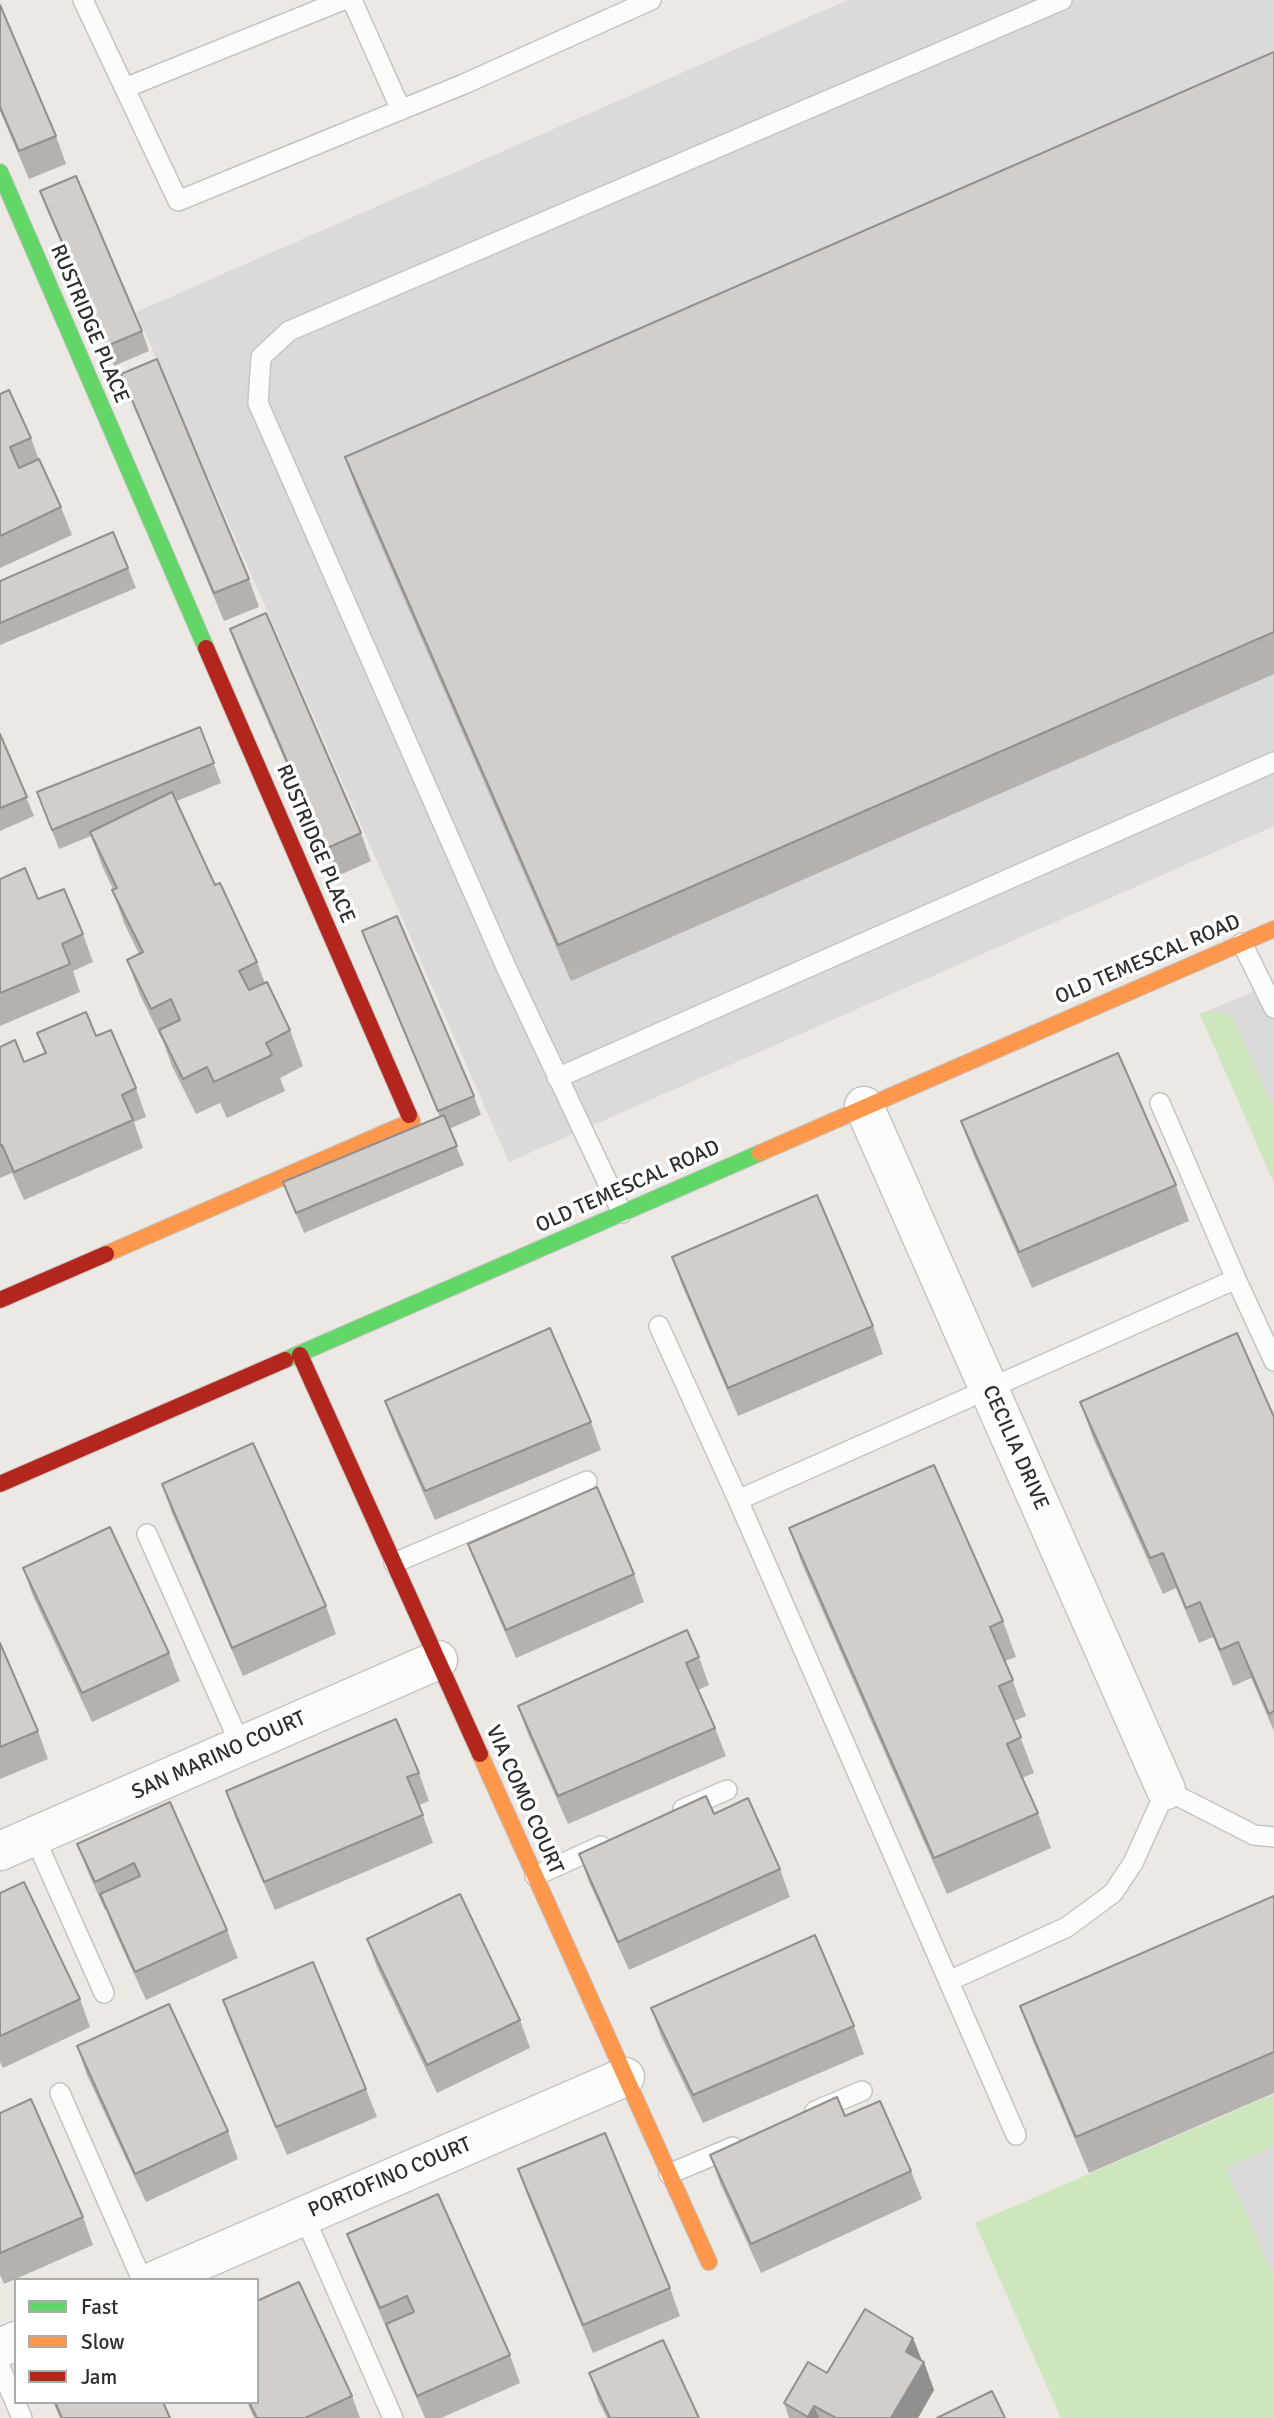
<!DOCTYPE html>
<style>
body{margin:0}
#map{position:relative;width:1274px;height:2418px;overflow:hidden;background:#ece8e4;font-family:Signika,sans-serif}
canvas{display:block}
.legend{position:absolute;left:14px;top:2278px;width:245px;height:126px;box-sizing:border-box;background:#fff;border:2px solid #ababab;margin:0;padding:9px 12px;list-style:none;font-size:21px;color:#2e2e2e}
.legend li{display:flex;align-items:center;gap:14px;height:35px}
.legend b{width:35px;border:2px solid #ababab}
</style>
<div id="map">
<canvas width="1274" height="2418"></canvas>
<ul class="legend">
<li><b style="height:9px;background:#63d668"></b>Fast</li>
<li><b style="height:9px;background:#ff974d"></b>Slow</li>
<li><b style="height:9px;background:#b3261e"></b>Jam</li>
</ul>
</div>
<script>
const g = document.querySelector('canvas').getContext('2d');
g.lineJoin = 'round';
function fill(path, color) { g.fillStyle = color; g.fill(path, 'evenodd'); }
const shape = rows => new Path2D(rows.map(r => 'M' + r).join(''));
function trace(path, color, width, dash) { g.strokeStyle = color; g.lineWidth = width; g.lineCap = dash ? 'butt' : 'round'; g.setLineDash(dash || []); g.stroke(path); }
function write(font, color, halo, rows, align = 'center') {
  g.font = font + ' Signika,sans-serif'; g.lineWidth = 7; g.setLineDash([]); g.textBaseline = 'middle'; g.strokeStyle = halo; g.fillStyle = color; for (const [text, x, y, turn = 0] of rows) {
    g.save(); g.translate(x, y); g.rotate((+turn || 0) * Math.PI / 180); g.textAlign = isNaN(turn) ? turn : align; if (halo) g.strokeText(text, 0, 0); g.fillText(text, 0, 0); g.restore();
  }
}
fill(shape([
 [848,0,1274,0,1274,826,509,1162,136,312],
 [1274,983,1274,1183,1200,1014],
 [1274,2146,1274,2277,1225,2168]
]), '#dcd9db');
fill(shape([
 [1206,1012,1221,1012,1232,1017,1274,1107,1274,1174,1271,1176,1200,1014],
 [1274,2094,1274,2146,1226,2168,1274,2277,1274,2418,1061,2418,975,2223]
]), '#cee6be');
const lane = shape([
 [83,0,178,201,464,84,651,0],
 [352,0,401,110],
 [125,88,343,0],
 [1242,943,1274,1008],
 [557,1078,1274,762],
 [1160,1103,1236,1279],
 [622,1213,506,967,258,403,261,357,289,331,1062,0],
 [659,1326,738,1500],
 [147,1534,241,1746],
 [394,1563,587,1481],
 [683,1809,727,1790],
 [34,1836,104,1993],
 [535,1876,601,1846],
 [949,1981,1067,1927,1113,1893,1133,1863,1166,1790,1254,1835,1274,1837],
 [60,2093,142,2280],
 [815,2111,862,2091],
 [1016,2135,738,1500,1236,1279,1274,1361],
 [669,2174,733,2147],
 [304,2216,393,2418],
 [0,2367,22,2418]
]);
const street = shape([
 [864,1106,1166,1790],
 [0,1851,438,1660],
 [156,2280,625,2077],
 [0,2348,16,2341]
]);
const fast = shape([
 [0,172,206,648],
 [285,1360,760,1153]
]);
const slow = shape([
 [760,1153,1274,929],
 [106,1254,412,1121,409,1115],
 [480,1754,709,2262]
]);
const jam = shape([
 [206,648,409,1115],
 [0,1300,106,1254],
 [300,1355,480,1754],
 [0,1484,285,1360]
]);
trace(lane, '#c5c4c5', 22);
trace(street, '#c5c4c5', 41);
trace(fast, '#c5c4c5', 18);
trace(slow, '#c5c4c5', 18);
trace(jam, '#c5c4c5', 18);
trace(lane, '#fcfcfb', 19);
trace(street, '#fcfcfb', 38);
trace(fast, '#63d668', 16);
trace(slow, '#ff974d', 16);
trace(jam, '#b3261e', 16);
fill(shape([
 [0,5,56,136,66,164,29,179,0,111],
 [1274,52,1274,674,571,981,358,493,345,457],
 [40,191,142,331,149,351,114,366,47,210],
 [121,374,249,579,259,607,224,621,132,402],
 [0,394,31,438,39,460,61,507,72,535,0,568],
 [128,568,136,588,0,645,0,581],
 [230,629,361,833,371,861,335,877,240,657],
 [200,727,221,783,177,801,215,885,257,962,265,983,290,1030,303,1066,280,1078,285,1091,227,1118,220,1103,196,1114,172,1066,164,1044,140,995,127,960,139,954,125,925,112,890,113,889,103,868,91,836,59,849,37,792],
 [0,734,34,816,0,831],
 [0,879,38,899,83,934,93,962,73,971,80,992,0,1026],
 [362,931,474,1096,481,1115,449,1129,464,1165,304,1233,283,1182,440,1117,369,950],
 [37,1033,96,1036,136,1088,146,1117,134,1122,143,1148,24,1200,12,1173,0,1178,0,1047,24,1062,45,1054],
 [961,1121,1176,1185,1189,1221,1032,1288,974,1156],
 [672,1257,873,1326,883,1354,738,1416,682,1285],
 [385,1401,591,1422,601,1450,435,1520,395,1429],
 [1080,1402,1274,1417,1274,1731,1251,1678,1233,1686,1213,1637,1199,1643,1176,1588,1163,1594,1093,1438],
 [162,1484,326,1606,336,1634,243,1676,172,1513],
 [789,1528,1003,1621,1016,1657,1005,1661,1026,1716,1014,1721,1034,1773,1022,1778,1038,1813,1051,1848,947,1894,802,1564],
 [468,1544,634,1574,644,1602,516,1658,479,1572],
 [23,1568,169,1653,180,1681,92,1722,33,1596],
 [0,1643,38,1731,48,1759,0,1779],
 [699,1657,709,1685,698,1690,715,1728,726,1756,568,1824,528,1734,518,1706],
 [419,1773,429,1801,419,1805,433,1843,275,1910,236,1819,226,1791],
 [170,1802,227,1930,238,1958,146,2000,111,1923,106,1909,105,1910,88,1872,77,1844],
 [714,1814,780,1869,790,1897,629,1970,589,1882,579,1854],
 [0,1893,80,1999,90,2027,3,2068,0,2062],
 [1274,1896,1274,2093,1089,2173,1033,2041,1020,2006],
 [367,1939,520,2020,530,2048,437,2093,377,1967],
 [223,2000,366,2089,377,2117,287,2155,233,2028],
 [651,2008,854,2026,864,2054,703,2123,661,2036],
 [77,2046,228,2131,238,2159,146,2202,87,2075],
 [0,2113,83,2217,93,2245,4,2284,0,2275],
 [845,2116,911,2171,922,2199,761,2273,720,2183,710,2155],
 [518,2169,670,2288,680,2316,593,2353,528,2197],
 [347,2234,510,2355,520,2383,441,2418,425,2418,358,2262],
 [913,2338,934,2390,918,2418,789,2418,784,2403,827,2373],
 [589,2373,699,2418,607,2418,599,2402],
 [352,2396,360,2418,254,2418,247,2402],
 [53,2402,163,2402,170,2418,60,2418]
]), '#b4b1af');
fill(shape([
 [913,2338,923,2364,924,2362,934,2390,918,2418,891,2418,906,2352],
 [814,2406,819,2418,808,2418,808,2417]
]), '#92908e');
const building = shape([
 [0,5,56,136,19,151,0,107,0,5],
 [1274,52,1274,632,558,945,345,457,1274,52],
 [76,176,142,331,107,346,40,191,76,176],
 [157,359,249,579,214,593,121,374,157,359],
 [9,390,31,438,10,447,19,468,39,459,61,507,0,536,0,394,9,390],
 [113,532,128,568,0,623,0,581,113,532],
 [266,613,361,833,325,849,230,629,266,613],
 [200,727,214,763,52,830,37,792,200,727],
 [0,734,27,797,0,808,0,734],
 [172,792,215,885,220,883,257,962,239,971,249,990,267,982,290,1030,266,1043,272,1055,214,1082,207,1067,183,1079,159,1030,180,1020,171,999,151,1009,127,960,143,952,112,890,117,888,90,832,172,792],
 [25,868,38,899,64,889,83,934,62,944,70,964,0,993,0,879,25,868],
 [397,916,474,1096,438,1111,362,931,397,916],
 [86,1012,96,1036,111,1030,136,1088,122,1095,133,1120,14,1172,2,1145,0,1146,0,1047,15,1040,24,1062,46,1053,37,1033,86,1012],
 [1118,1053,1176,1185,1019,1252,961,1121,1118,1053],
 [444,1115,457,1146,296,1213,283,1182,444,1115],
 [817,1195,873,1326,728,1388,672,1257,817,1195],
 [550,1328,591,1422,425,1491,385,1401,550,1328],
 [1237,1333,1274,1417,1274,1711,1269,1714,1238,1642,1220,1650,1200,1602,1186,1608,1163,1553,1150,1558,1080,1402,1237,1333],
 [253,1443,326,1606,232,1648,162,1484,253,1443],
 [934,1465,1003,1621,990,1627,1013,1680,999,1686,1021,1737,1007,1744,1038,1813,934,1858,789,1528,934,1465],
 [597,1487,634,1574,506,1630,468,1544,597,1487],
 [110,1527,169,1653,82,1693,23,1568,110,1527],
 [687,1630,699,1657,686,1663,715,1728,558,1796,518,1706,687,1630],
 [0,1643,38,1731,0,1747,0,1643],
 [396,1719,419,1773,407,1777,423,1815,264,1882,226,1791,396,1719],
 [706,1796,714,1814,748,1798,780,1869,618,1942,579,1854,706,1796],
 [170,1802,227,1930,135,1972,100,1894,140,1876,134,1863,95,1882,77,1844,170,1802],
 [24,1882,80,1999,0,2036,0,1893,24,1882],
 [460,1894,520,2020,427,2065,367,1939,460,1894],
 [1274,1896,1274,2052,1076,2137,1020,2006,1274,1896],
 [815,1935,854,2026,693,2095,651,2008,815,1935],
 [313,1962,366,2089,276,2127,223,2000,313,1962],
 [169,2004,228,2131,135,2174,77,2046,169,2004],
 [837,2097,845,2116,880,2101,911,2171,751,2244,710,2155,837,2097],
 [31,2099,83,2217,0,2253,0,2113,31,2099],
 [605,2133,670,2288,583,2325,518,2169,605,2133],
 [438,2194,510,2355,417,2396,386,2324,414,2312,407,2296,380,2308,347,2234,438,2194],
 [299,2282,352,2396,305,2418,257,2418,249,2402,257,2402,257,2301,299,2282],
 [865,2309,913,2338,906,2352,924,2362,891,2418,836,2418,814,2406,808,2417,784,2403,808,2362,827,2373,865,2309],
 [663,2340,699,2418,610,2418,589,2373,663,2340],
 [992,2391,1005,2418,937,2418,992,2391],
 [55,2402,163,2402,170,2418,62,2418,55,2402]
]);
fill(building, '#d1cecb');
trace(building, '#92908e', 2);
write('21px', '#2e2e2e', '#fff', [
 ["RUSTRIDGE PLACE",89,324,67],
 ["RUSTRIDGE PLACE",315,844,67],
 ["OLD TEMESCAL ROAD",1148,960,-23],
 ["OLD TEMESCAL ROAD",628,1187,-24],
 ["CECILIA DRIVE",1015,1448,66],
 ["SAN MARINO COURT",219,1756,-24],
 ["VIA COMO COURT",524,1800,66],
 ["PORTOFINO COURT",390,2178,-23]
]);
</script>
